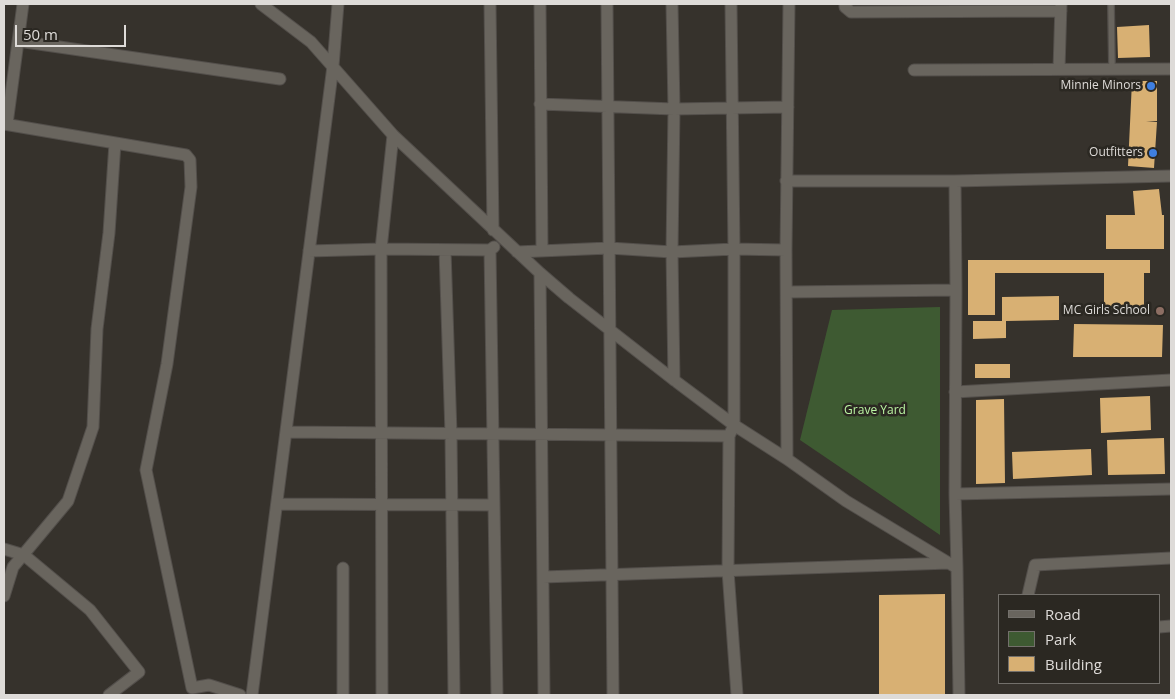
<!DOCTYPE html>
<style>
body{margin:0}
#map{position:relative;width:1175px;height:699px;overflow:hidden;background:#36322c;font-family:"Open Sans",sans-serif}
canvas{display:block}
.frame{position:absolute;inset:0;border:5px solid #dedbd8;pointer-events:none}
.legend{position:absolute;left:998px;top:594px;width:162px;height:90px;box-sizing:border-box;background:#2b2822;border:1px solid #73706b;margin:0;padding:6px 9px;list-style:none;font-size:15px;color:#dedbd8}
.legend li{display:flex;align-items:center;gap:10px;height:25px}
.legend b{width:25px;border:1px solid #73706b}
.scale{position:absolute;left:15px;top:25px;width:111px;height:22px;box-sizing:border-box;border:2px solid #dedbd8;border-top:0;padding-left:6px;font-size:15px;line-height:18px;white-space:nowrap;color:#dedbd8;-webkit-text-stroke:4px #2b2822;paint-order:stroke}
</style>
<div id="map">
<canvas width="1175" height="699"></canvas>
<div class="frame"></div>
<ul class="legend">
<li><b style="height:6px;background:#69655e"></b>Road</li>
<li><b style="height:14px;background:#3e5a32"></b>Park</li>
<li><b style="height:14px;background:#d8b073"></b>Building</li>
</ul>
<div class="scale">50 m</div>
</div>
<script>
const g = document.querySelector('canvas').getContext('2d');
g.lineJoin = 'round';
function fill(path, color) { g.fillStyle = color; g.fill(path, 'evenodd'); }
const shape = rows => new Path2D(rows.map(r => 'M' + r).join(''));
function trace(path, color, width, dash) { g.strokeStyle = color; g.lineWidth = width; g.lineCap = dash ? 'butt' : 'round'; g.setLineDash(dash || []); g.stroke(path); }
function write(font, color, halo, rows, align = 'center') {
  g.font = font + ' "Open Sans",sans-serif'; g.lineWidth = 5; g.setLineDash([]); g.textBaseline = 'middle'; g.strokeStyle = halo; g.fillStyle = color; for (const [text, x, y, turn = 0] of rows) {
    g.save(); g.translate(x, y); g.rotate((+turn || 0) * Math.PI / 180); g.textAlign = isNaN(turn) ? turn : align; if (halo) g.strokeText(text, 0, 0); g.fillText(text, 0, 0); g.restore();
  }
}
fill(shape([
 [940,307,940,535,800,440,832,310]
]), '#3e5a32');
fill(shape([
 [1149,25,1150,57,1118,58,1117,27],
 [1132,81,1157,81,1157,121,1146,121,1157,122,1154,168,1128,166],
 [1159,189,1162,215,1164,215,1164,249,1106,249,1106,215,1135,215,1133,191],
 [968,260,1150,260,1150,273,1144,273,1144,308,1104,309,1104,273,995,273,995,315,968,315],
 [1059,296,1059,320,1006,321,1006,338,973,339,973,321,1002,321,1002,297],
 [1074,324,1163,325,1162,357,1073,357],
 [975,364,1010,364,1010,378,975,378],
 [1150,396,1151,430,1101,433,1100,398],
 [1004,399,1005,483,976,484,976,400],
 [1164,438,1165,474,1108,475,1107,440],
 [1091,449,1092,475,1013,479,1012,452],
 [945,594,945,695,879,695,879,595]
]), '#d8b073');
const lane = shape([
 [1111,4,1112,68]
]);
const street = shape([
 [261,4,311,42,393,135,540,273,569,298,674,380,734,425,787,459,846,501,957,568,959,695],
 [490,4,493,230],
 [540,4,542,250],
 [607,4,613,695],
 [672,4,674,109,672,252,674,380],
 [731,4,734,249,734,425,729,436,728,571,737,695],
 [845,4,845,7,851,12,1061,11],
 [18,41,280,79],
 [1059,69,1061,4],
 [914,70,1171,69],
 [540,104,674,109,788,107],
 [4,124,186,155,190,160,191,187,167,364,146,470,192,688,209,685,240,695],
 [7,124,23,4],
 [786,181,955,181,1171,176],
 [955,181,956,290],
 [445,250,451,434,454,695],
 [490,250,497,695],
 [786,250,789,4],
 [309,251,381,249,490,250,494,247],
 [517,252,609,248,672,252,734,249,786,250,787,459],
 [540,273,544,695],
 [787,292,956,290,955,494,957,568],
 [955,392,1171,380],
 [287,432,729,436],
 [955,494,1171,489],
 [278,504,494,505],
 [4,549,24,555,90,610,139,672,109,695],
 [343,568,343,695],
 [543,577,949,563],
 [1028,595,1035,565,1171,558],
 [4,596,13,567,68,501,93,427,97,329,109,233,115,143],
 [1159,627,1171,626],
 [252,695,333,66,338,4],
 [382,695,381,249,393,135]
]);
trace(lane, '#534f4b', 8);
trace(street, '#534f4b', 13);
trace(lane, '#69655e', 5.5);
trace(street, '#69655e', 11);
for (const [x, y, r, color] of [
 [1151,86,5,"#3f7fe0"],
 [1153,153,5,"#3f7fe0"],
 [1160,311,5,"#8d6e63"]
]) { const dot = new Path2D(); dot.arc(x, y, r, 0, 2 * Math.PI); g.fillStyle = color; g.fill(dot); trace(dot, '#2b2822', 2); }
write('12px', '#dedbd8', '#2b2822', [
 ["Minnie Minors",1141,86],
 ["Outfitters",1143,153],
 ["MC Girls School",1150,311]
], 'right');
write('12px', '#bbf5a3', '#2b2822', [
 ["Grave Yard",875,411]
]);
</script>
